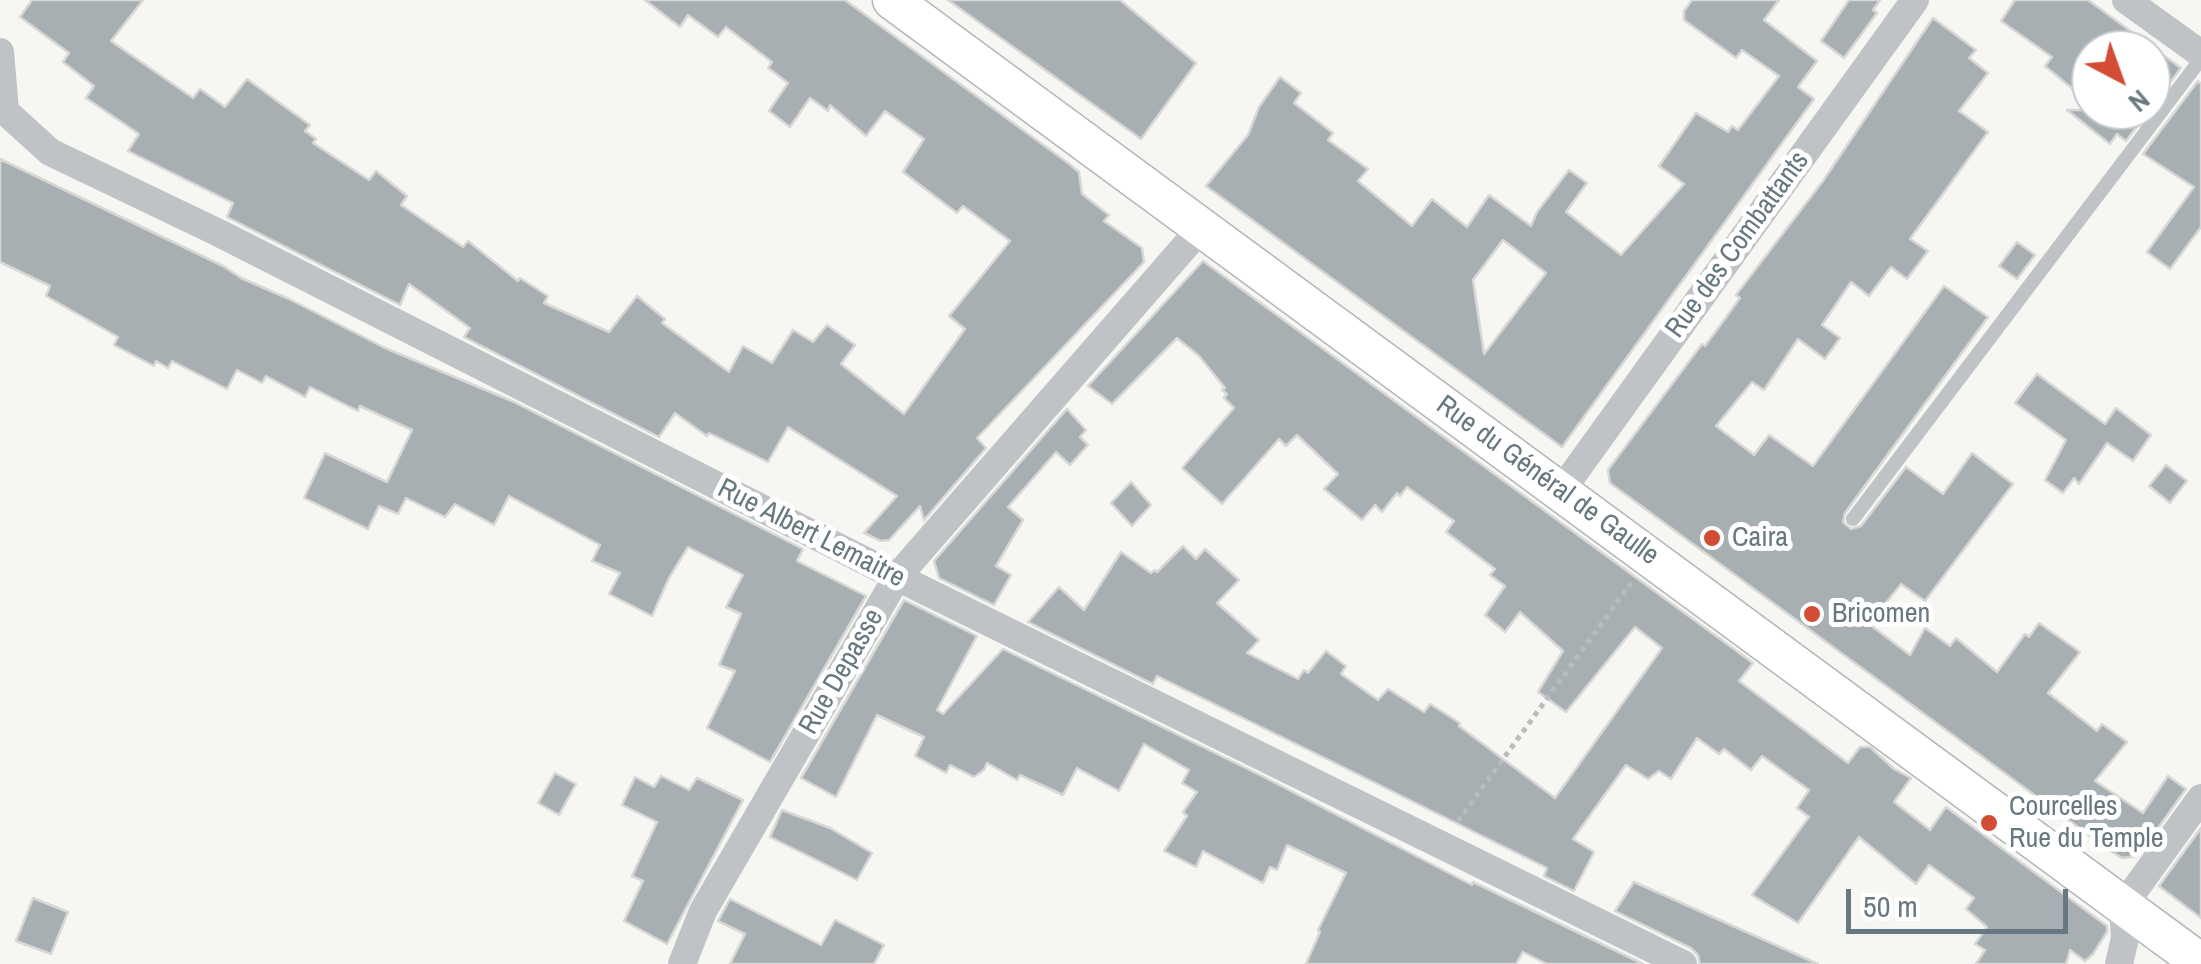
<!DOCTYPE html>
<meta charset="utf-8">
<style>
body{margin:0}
#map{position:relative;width:2201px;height:964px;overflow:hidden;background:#f6f6f3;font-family:"Archivo Narrow",sans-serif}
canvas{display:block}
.north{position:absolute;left:2071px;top:30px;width:100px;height:100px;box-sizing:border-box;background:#fff;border:2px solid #c3c9cd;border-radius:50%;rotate:139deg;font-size:28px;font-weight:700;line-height:40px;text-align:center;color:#687881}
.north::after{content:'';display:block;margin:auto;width:35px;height:45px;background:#d34c35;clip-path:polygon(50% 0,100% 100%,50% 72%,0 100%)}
.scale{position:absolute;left:1846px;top:889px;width:222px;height:45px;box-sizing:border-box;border:5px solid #687881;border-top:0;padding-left:12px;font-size:30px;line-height:35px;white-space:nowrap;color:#687881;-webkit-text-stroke:8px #fff;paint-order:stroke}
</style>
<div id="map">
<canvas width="2201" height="964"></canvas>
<div class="north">N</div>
<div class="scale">50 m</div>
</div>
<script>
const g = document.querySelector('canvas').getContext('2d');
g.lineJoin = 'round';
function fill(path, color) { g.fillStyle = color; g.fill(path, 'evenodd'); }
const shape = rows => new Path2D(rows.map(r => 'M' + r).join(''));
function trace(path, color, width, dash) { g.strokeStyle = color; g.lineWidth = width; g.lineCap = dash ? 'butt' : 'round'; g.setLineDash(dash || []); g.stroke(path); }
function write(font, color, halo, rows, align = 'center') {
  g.font = font + ' "Archivo Narrow",sans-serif'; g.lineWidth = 10; g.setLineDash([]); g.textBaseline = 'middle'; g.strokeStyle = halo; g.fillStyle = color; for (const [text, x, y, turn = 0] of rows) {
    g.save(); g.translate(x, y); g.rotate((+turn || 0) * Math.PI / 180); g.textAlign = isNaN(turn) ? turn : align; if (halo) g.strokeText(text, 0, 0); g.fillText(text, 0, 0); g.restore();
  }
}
const building = shape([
 [32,0,143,0,111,41,193,98,200,89,225,107,247,79,310,125,305,131,316,139,313,143,369,180,376,171,407,196,401,205,463,247,468,241,518,281,520,278,548,296,544,303,609,332,637,296,665,319,662,323,729,372,743,346,772,363,793,330,813,342,827,325,855,345,841,364,904,414,965,329,949,316,1010,241,963,206,957,213,903,172,924,139,885,111,866,136,830,105,828,111,810,98,790,127,769,111,788,83,768,68,772,62,726,27,718,37,688,15,680,27,645,0,845,0,1068,163,1079,172,1082,194,1109,215,1104,221,1142,248,1144,262,977,438,986,448,924,520,920,506,889,540,881,541,864,533,897,496,788,427,768,462,709,433,707,436,675,413,659,437,464,337,470,328,409,284,400,305,227,217,233,203,128,151,139,134,86,98,94,86,63,62,69,53,20,17,32,0],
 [948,0,1120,0,1196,63,1141,139,948,0],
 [1692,0,1779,0,1764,20,1817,61,1798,87,1814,99,1562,447,1206,186,1248,135,1259,107,1280,77,1301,93,1294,103,1333,133,1328,140,1368,169,1358,181,1412,226,1432,199,1467,227,1489,195,1531,226,1537,212,1569,170,1587,183,1566,212,1621,255,1684,184,1659,166,1696,113,1728,132,1732,126,1738,130,1779,76,1742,50,1736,58,1684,20,1684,11,1692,0],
 [1503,240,1546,273,1484,354,1473,280,1503,240],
 [1849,0,1880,0,1873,10,1877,13,1844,58,1821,41,1849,0],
 [2015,0,2088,0,2181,68,2151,107,2151,50,2091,50,2091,104,2045,66,2052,57,2001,21,2015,0],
 [1933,18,1976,50,1969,58,1988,73,1959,111,1988,132,1910,239,1928,251,1907,279,1891,267,1869,296,1851,282,1822,325,1840,338,1825,359,1798,339,1764,390,1752,382,1716,426,1754,455,1769,435,1813,466,1944,286,1988,317,1845,513,1843,522,1851,529,1861,526,1906,467,1943,494,1972,453,2013,484,1925,601,1901,584,1869,624,1910,655,1925,628,1950,646,1956,638,1997,672,2025,634,2029,637,2039,623,2080,652,2048,693,2097,731,2102,724,2127,742,2095,781,2143,813,2168,776,2186,789,2138,856,2122,858,2112,852,1610,483,1608,470,1702,344,1705,346,1727,316,1740,298,1736,295,1823,181,1933,18],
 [2198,81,2201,84,2201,227,2170,269,2147,252,2194,187,2143,154,2198,81],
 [2067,110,2149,110,2126,141,2117,134,2110,144,2067,110],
 [0,159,223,266,241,278,289,299,385,348,512,401,803,549,797,561,866,596,770,762,707,728,735,671,719,665,741,614,726,607,743,575,688,547,669,578,652,616,609,594,620,573,592,561,600,545,509,496,494,525,455,504,445,517,406,498,398,514,379,506,368,529,304,498,325,453,387,482,412,430,360,406,358,411,310,387,305,397,266,376,262,383,237,370,227,389,172,361,168,368,156,361,154,366,114,345,118,337,46,296,50,286,0,262,0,159],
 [2017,242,2035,255,2017,279,1999,266,2017,242],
 [1203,261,1753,663,1739,681,1848,763,1860,747,1870,747,1894,769,1911,778,1894,802,1930,830,1946,807,2107,926,2107,932,2093,954,2085,961,2070,950,2066,964,1976,964,1985,950,1975,944,1987,927,1966,909,1974,898,1929,865,1916,884,1859,837,1798,923,1752,895,1809,817,1797,808,1809,790,1762,756,1751,770,1724,749,1719,754,1697,738,1671,779,1659,771,1648,779,1626,765,1573,839,1594,852,1574,891,1544,876,1547,868,1335,763,1157,676,1153,684,1028,622,1059,587,1084,610,1121,552,1151,573,1155,570,1157,572,1183,546,1196,559,1205,549,1239,580,1217,603,1259,640,1247,653,1298,679,1304,670,1308,673,1326,651,1346,666,1341,674,1378,700,1388,689,1424,712,1430,704,1460,723,1459,726,1555,798,1662,648,1635,627,1566,712,1538,692,1563,651,1520,612,1505,632,1485,615,1505,586,1490,575,1495,569,1446,532,1454,521,1407,487,1400,496,1397,493,1382,512,1375,505,1362,520,1324,489,1338,474,1297,435,1286,446,1279,439,1222,504,1182,468,1234,408,1224,398,1227,394,1222,390,1225,388,1199,356,1177,338,1112,404,1088,386,1203,261],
 [2037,374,2105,424,2116,408,2151,435,2133,461,2107,443,2079,484,2074,478,2063,493,2045,480,2066,440,2015,403,2037,374],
 [1067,409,1086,430,1080,437,1088,445,1070,465,1056,452,1008,507,1023,520,996,566,1011,575,994,605,939,578,934,561,1067,409],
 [2166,465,2187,481,2170,503,2149,486,2166,465],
 [1131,482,1151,505,1132,526,1111,503,1131,482],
 [904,600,977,636,937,710,943,714,1003,649,1262,776,1472,885,1473,882,1643,964,1547,964,1523,952,1516,964,1306,964,1320,932,1318,930,1346,873,1287,845,1277,870,1270,867,1263,883,1203,851,1196,867,1164,851,1187,816,1183,812,1197,792,1182,783,1189,770,1144,744,1119,791,1077,768,1063,795,1020,775,1017,780,987,763,984,770,974,777,950,765,946,773,915,756,924,737,877,715,836,797,801,778,904,600],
 [555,773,576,784,559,815,538,803,555,773],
 [661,776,689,790,697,778,743,800,667,944,624,921,643,881,632,876,657,822,622,805,635,777,654,787,661,776],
 [782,810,830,828,872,853,857,880,770,837,782,810],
 [2201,828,2201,918,2159,886,2201,828],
 [1634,882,1668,897,1818,964,1700,964,1698,955,1691,948,1615,911,1634,882],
 [33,898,68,912,51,954,16,941,33,898],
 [730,899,821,945,835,920,884,945,874,964,730,964,745,934,718,921,730,899]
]);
fill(building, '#a7afb3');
trace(building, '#d7d7d5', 2.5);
const secondary = shape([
 [892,0,2201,963]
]);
trace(secondary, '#b2b7ba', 41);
trace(shape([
 [1458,821,1631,583]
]), '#b9bcbe', 5, [5, 5]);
trace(shape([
 [1853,519,2201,59]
]), '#bfc3c6', 14);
trace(shape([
 [2126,0,2201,54],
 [0,52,5,111,50,152,219,233,897,577,1683,964],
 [1561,491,1915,0],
 [682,964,703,911,897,577,1202,227],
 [2119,964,2125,938,2123,906,2201,798]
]), '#bfc3c6', 28);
trace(secondary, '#fff', 38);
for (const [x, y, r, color] of [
 [1712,538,10,"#d34c35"],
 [1812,614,10,"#d34c35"],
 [1989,823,10,"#d34c35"]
]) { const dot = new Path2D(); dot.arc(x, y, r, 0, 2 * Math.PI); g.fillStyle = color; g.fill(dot); trace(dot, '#fff', 4); }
write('28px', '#687881', '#fff', [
 ["Rue des Combattants",1738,245,-54],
 ["Rue du Général de Gaulle",1547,481,36],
 ["Rue Albert Lemaitre",811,534,27],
 ["Rue Depasse",842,672,-60]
]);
write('28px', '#687881', '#fff', [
 ["Caira",1732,538],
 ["Bricomen",1832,614],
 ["Courcelles",2009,807],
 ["Rue du Temple",2009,839]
], 'left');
</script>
